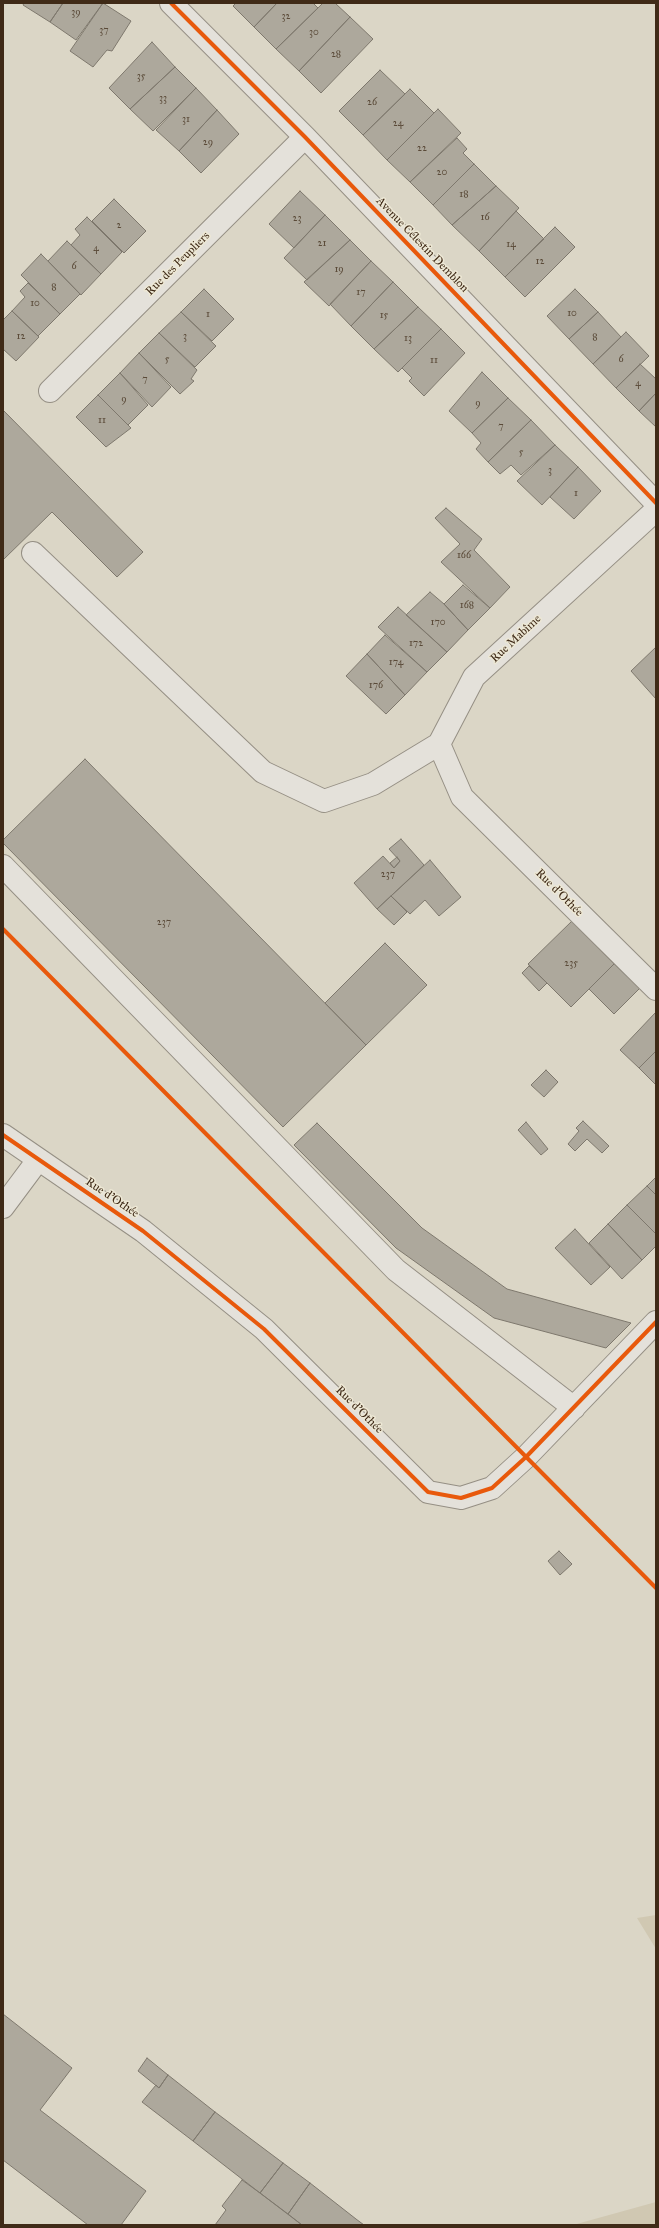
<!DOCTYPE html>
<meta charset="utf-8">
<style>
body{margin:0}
#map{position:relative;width:659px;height:2228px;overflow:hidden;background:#dbd6c6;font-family:"IM FELL Great Primer",serif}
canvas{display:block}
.frame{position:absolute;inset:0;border:4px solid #3f2a17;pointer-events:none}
</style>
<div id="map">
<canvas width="659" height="2228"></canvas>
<div class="frame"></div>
</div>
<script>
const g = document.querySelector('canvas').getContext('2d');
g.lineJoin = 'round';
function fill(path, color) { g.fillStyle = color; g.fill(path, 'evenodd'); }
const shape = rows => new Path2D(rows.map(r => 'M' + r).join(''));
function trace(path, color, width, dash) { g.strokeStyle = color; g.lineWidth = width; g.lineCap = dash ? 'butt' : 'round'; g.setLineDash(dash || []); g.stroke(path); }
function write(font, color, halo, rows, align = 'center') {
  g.font = font + ' "IM FELL Great Primer",serif'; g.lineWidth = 3; g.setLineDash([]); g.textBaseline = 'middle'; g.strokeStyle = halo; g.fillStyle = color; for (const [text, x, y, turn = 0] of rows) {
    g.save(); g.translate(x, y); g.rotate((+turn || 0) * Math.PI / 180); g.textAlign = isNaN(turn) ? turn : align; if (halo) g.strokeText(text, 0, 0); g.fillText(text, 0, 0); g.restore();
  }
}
fill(shape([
 [656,1915,656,1949,637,1918],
 [656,2202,656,2225,573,2225]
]), '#d0c8b2');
const building = shape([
 [24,3,63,3,50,22,23,5,24,3],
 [63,3,103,3,76,40,50,22,63,3],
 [103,3,131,21,112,51,107,50,93,67,70,51,103,3],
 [236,3,277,3,254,27,233,6,236,3],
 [277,3,313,3,318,8,276,49,254,27,277,3],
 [323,3,335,3,350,17,299,71,276,49,323,3],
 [350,17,373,39,321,93,299,71,350,17],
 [152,42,175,67,130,109,109,88,152,42],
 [175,67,196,88,153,131,130,109,175,67],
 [380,70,405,94,363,135,339,111,380,70],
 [196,88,217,110,179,151,156,130,196,88],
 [410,89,434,113,387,160,363,135,410,89],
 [438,109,461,133,410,182,387,160,438,109],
 [217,110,239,134,201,173,179,151,217,110],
 [457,138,467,149,463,153,474,164,433,205,410,182,457,138],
 [474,164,496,186,452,225,433,205,474,164],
 [496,186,519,208,479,251,452,225,496,186],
 [300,191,325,215,294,248,269,224,300,191],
 [114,199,146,231,124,253,92,221,114,199],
 [516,211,544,239,505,277,479,251,516,211],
 [325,215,350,240,307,280,284,258,325,215],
 [87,217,122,252,101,274,71,245,80,235,75,229,87,217],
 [555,227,575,247,525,297,505,277,555,227],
 [350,240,371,261,329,306,304,282,350,240],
 [67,241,101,274,81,295,48,261,67,241],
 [41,254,80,294,60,314,21,275,41,254],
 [371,261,393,282,351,326,330,304,371,261],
 [393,282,418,307,374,349,351,326,393,282],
 [28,283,60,314,38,336,12,311,25,297,20,291,28,283],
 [204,289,234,319,212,341,181,312,204,289],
 [575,289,598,312,569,339,547,316,575,289],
 [418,307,441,329,398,372,374,349,418,307],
 [12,311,39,337,16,361,3,349,3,320,12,311],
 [181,312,216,346,195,367,159,333,181,312],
 [598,312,621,337,593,364,569,339,598,312],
 [441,329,465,353,424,396,409,381,412,378,402,368,441,329],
 [626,332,649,356,616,388,593,364,626,332],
 [159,333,197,370,191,379,194,381,180,394,139,353,159,333],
 [139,353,171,387,152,407,120,373,139,353],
 [640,364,656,379,656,393,639,411,616,388,640,364],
 [482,372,508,398,472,433,449,411,482,372],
 [120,373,148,405,128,425,98,395,120,373],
 [656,393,656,427,639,411,656,393],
 [98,395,131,428,106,447,76,417,98,395],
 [508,398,531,420,488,462,476,449,481,443,472,433,508,398],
 [3,410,143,552,117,577,52,512,3,560,3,410],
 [531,420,555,445,521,475,511,465,500,474,488,462,531,420],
 [555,445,578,467,542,505,517,481,555,445],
 [578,467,601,491,574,519,550,497,578,467],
 [446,508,482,539,474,550,510,587,490,608,441,562,460,544,435,518,446,508],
 [463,585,490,608,468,630,444,604,463,585],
 [430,592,444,604,468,630,447,652,406,615,430,592],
 [398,607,447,652,427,672,378,627,398,607],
 [385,635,427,672,405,695,367,654,385,635],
 [656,647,656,699,631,671,656,647],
 [367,654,405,695,386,714,346,676,367,654],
 [85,759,366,1045,283,1127,3,843,3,840,85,759],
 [401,839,424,865,377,909,354,883,383,856,394,868,400,861,389,849,401,839],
 [397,857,400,861,394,868,390,863,397,857],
 [430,860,461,897,439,916,425,900,410,914,391,896,430,860],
 [391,896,407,912,394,925,377,909,391,896],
 [572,921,614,964,571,1007,528,964,572,921],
 [385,943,427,985,366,1045,325,1003,385,943],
 [614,964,640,988,614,1014,589,989,614,964],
 [529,966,547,983,539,991,522,973,529,966],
 [656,1012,656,1051,639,1068,620,1050,656,1012],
 [656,1051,656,1085,639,1068,656,1051],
 [546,1070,558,1082,544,1097,531,1085,546,1070],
 [583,1121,609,1146,602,1153,587,1139,575,1151,568,1144,579,1131,576,1128,583,1121],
 [526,1122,548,1149,541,1155,518,1130,526,1122],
 [317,1123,422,1228,507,1289,631,1323,606,1348,494,1318,396,1248,294,1145,317,1123],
 [656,1177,656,1195,647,1186,656,1177],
 [647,1186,656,1195,656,1234,627,1205,647,1186],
 [627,1205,656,1234,656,1246,642,1260,608,1224,627,1205],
 [608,1224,642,1260,622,1279,589,1243,608,1224],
 [575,1229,610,1267,591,1285,555,1248,575,1229],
 [559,1551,572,1564,560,1575,548,1561,559,1551],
 [3,2014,72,2068,40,2110,146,2191,121,2225,88,2225,3,2160,3,2014],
 [147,2058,168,2075,159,2088,138,2071,147,2058],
 [168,2075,215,2112,193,2141,142,2102,156,2085,159,2088,168,2075],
 [215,2112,283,2163,260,2193,193,2141,215,2112],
 [283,2163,310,2183,288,2214,260,2193,283,2163],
 [242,2180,260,2193,302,2225,215,2225,226,2210,222,2206,242,2180],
 [310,2183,356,2219,364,2225,302,2225,288,2214,310,2183]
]);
fill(building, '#ada89c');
trace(building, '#7e786d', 1);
const minor = shape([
 [171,3,305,137,656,503],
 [50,391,305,137],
 [656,510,474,677,439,744,462,797,656,989],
 [33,553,263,772,324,801,373,784,439,744],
 [3,866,396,1270,574,1408],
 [3,1135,143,1231,264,1329,428,1492,461,1498,492,1488,526,1457,656,1322],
 [3,1207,38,1160]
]);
trace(minor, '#958f84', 24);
trace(minor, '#e4e1da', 22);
trace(shape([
 [171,3,305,137,656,503],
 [3,929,656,1588],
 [3,1135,143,1231,264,1329,428,1492,461,1498,492,1488,526,1457,656,1322]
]), '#e8590c', 4);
write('10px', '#5a4a38', null, [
 ["39",76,13],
 ["32",286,17],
 ["37",104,31],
 ["30",314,33],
 ["28",336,55],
 ["35",141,77],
 ["33",163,99],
 ["26",372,103],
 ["31",186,120],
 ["24",398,124],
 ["29",208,143],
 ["22",422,149],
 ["20",442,173],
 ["18",464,195],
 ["16",485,218],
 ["23",297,219],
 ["2",119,226],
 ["21",322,244],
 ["14",511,245],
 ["4",96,249],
 ["12",540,262],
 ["6",74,267],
 ["19",339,270],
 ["8",54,288],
 ["17",361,293],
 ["10",35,304],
 ["10",572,314],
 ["1",208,315],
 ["15",384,316],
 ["12",21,337],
 ["3",185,337],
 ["8",595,338],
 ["13",408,339],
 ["5",167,360],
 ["6",621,360],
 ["11",434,361],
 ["7",145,380],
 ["4",638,384],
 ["9",124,400],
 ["9",478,404],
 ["11",102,421],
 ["7",501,427],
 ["5",521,453],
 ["3",550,471],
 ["1",576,494],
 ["166",464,556],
 ["168",467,606],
 ["170",438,623],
 ["172",416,644],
 ["174",396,663],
 ["176",376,686],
 ["237",388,875],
 ["237",164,923],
 ["235",571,964]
]);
write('12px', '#3f2a17', '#ede8d5', [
 ["Avenue Célestin Demblon",422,245,46],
 ["Rue des Peupliers",178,264,-45],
 ["Rue Mabîme",516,639,-43],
 ["Rue d'Othée",559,893,45],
 ["Rue d'Othée",112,1198,34],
 ["Rue d'Othée",359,1410,45]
]);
</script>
